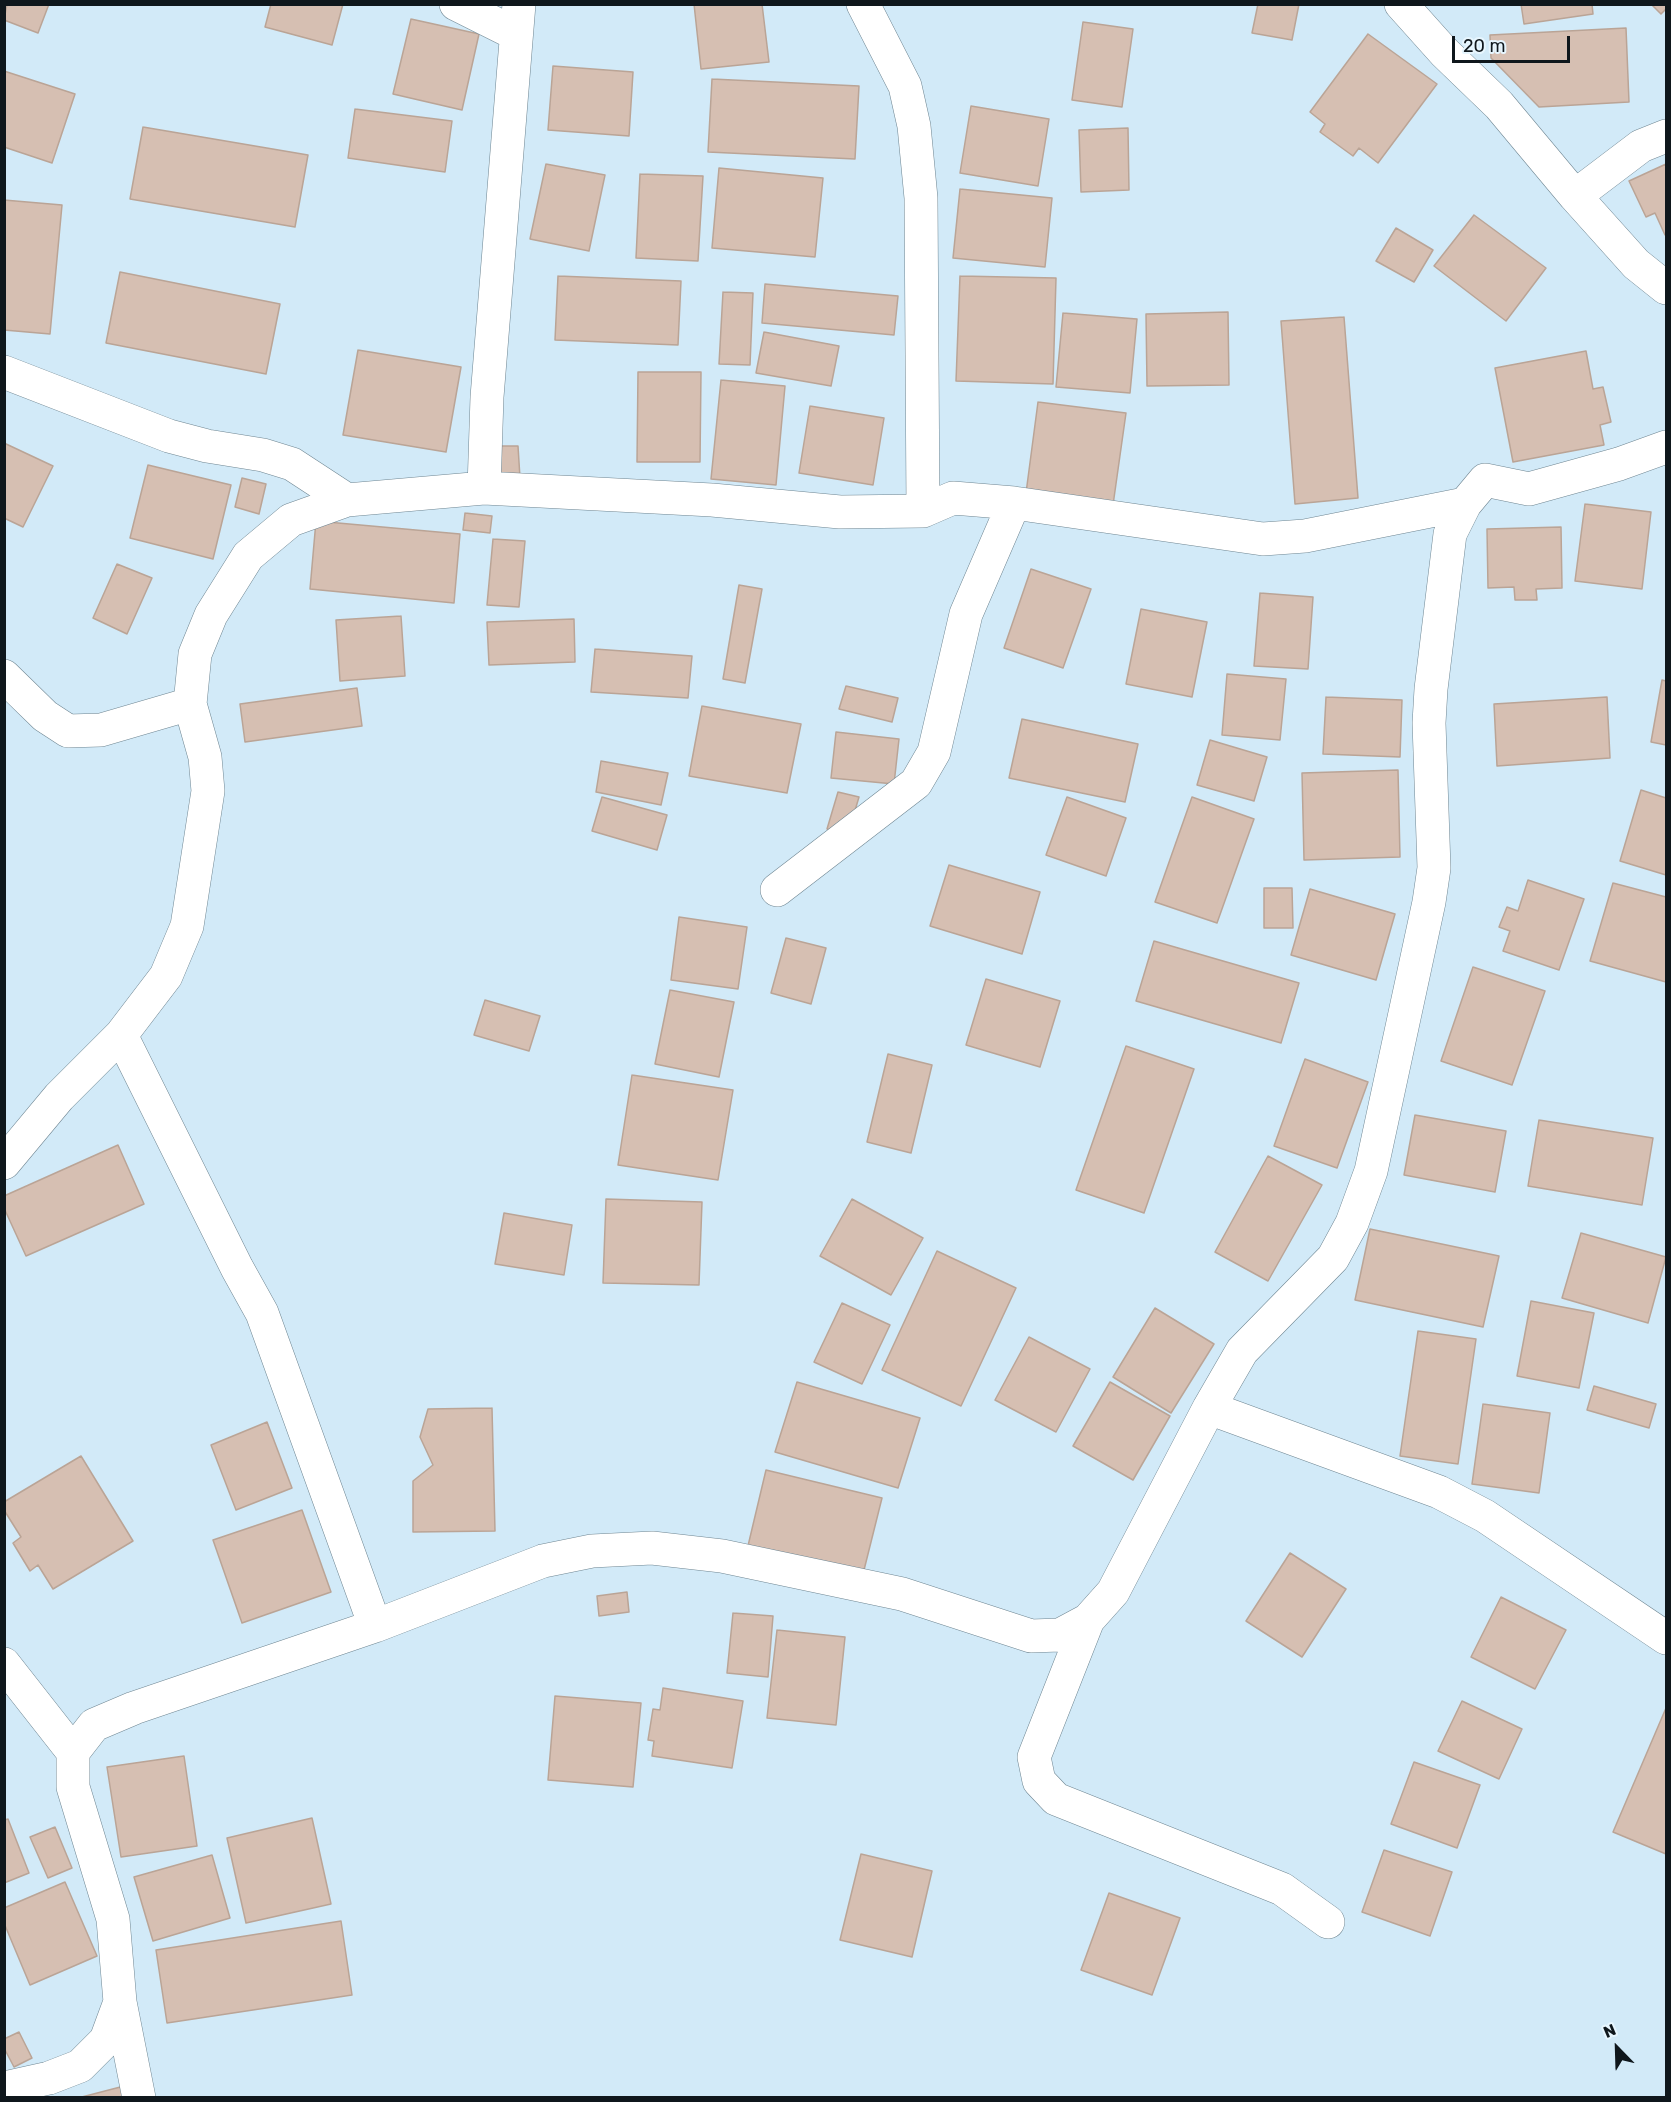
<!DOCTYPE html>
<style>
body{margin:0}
#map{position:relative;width:1671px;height:2102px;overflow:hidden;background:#d2eaf8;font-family:Rubik,sans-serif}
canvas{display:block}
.frame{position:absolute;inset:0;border:6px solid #0f171c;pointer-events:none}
.north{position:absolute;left:1587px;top:2018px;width:60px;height:60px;-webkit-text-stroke:4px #e7f6fe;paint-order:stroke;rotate:337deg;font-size:16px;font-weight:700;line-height:24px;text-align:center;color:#0f171c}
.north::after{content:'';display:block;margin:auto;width:21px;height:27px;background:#0f171c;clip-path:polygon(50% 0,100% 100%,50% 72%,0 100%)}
.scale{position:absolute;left:1452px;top:36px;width:118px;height:27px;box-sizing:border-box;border:3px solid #0f171c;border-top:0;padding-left:8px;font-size:18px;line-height:21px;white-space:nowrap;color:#0f171c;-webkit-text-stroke:4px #e7f6fe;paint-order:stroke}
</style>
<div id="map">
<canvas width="1671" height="2102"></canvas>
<div class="frame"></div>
<div class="north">N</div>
<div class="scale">20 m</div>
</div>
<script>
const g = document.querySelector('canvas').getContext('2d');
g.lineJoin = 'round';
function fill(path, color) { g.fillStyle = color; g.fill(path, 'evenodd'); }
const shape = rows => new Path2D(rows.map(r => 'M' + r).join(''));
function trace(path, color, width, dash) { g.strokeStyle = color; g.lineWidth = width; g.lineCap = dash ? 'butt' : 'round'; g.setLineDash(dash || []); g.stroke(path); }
const building = shape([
 [7,4,49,4,38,33,4,20,7,4],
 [271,4,343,4,332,45,265,27,271,4],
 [694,4,762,4,769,62,701,69,694,4],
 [1258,4,1299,4,1292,40,1252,33,1258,4],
 [1521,4,1592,4,1593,14,1524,24,1521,4],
 [1651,4,1666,4,1666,9,1661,14,1651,4],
 [411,19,479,34,462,110,393,94,411,19],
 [1083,22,1133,29,1122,107,1072,100,1083,22],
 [1626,28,1629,102,1539,107,1491,58,1490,35,1626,28],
 [1368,34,1437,84,1378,163,1359,148,1353,156,1320,132,1325,124,1310,112,1368,34],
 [553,66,633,72,629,136,548,130,553,66],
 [4,71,75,94,52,163,4,147,4,71],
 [712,79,859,86,855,159,708,152,712,79],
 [971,106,1049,119,1038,186,960,173,971,106],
 [355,109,452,121,445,172,348,158,355,109],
 [143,127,308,155,295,227,130,199,143,127],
 [1128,128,1129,190,1081,192,1079,130,1128,128],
 [546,164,605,175,589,251,530,239,546,164],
 [1666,164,1666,235,1665,235,1655,213,1646,217,1629,181,1666,164],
 [719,168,823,178,815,257,712,248,719,168],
 [640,174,703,176,698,261,636,258,640,174],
 [960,189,1052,198,1045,267,953,258,960,189],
 [4,200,62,205,50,334,4,330,4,200],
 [1474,215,1546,268,1506,321,1434,266,1474,215],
 [1396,228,1433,250,1414,282,1376,261,1396,228],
 [120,272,280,304,266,374,106,343,120,272],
 [558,276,681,281,678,345,555,340,558,276],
 [960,276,1056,278,1053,384,956,381,960,276],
 [765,284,898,296,894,335,762,323,765,284],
 [723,292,753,293,750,365,719,364,723,292],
 [1228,312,1229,385,1147,386,1146,314,1228,312],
 [1063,313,1137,319,1130,393,1056,387,1063,313],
 [1344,317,1358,498,1295,504,1281,321,1344,317],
 [764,332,839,346,831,386,756,373,764,332],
 [358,350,461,367,446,452,343,435,358,350],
 [1586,351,1593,389,1603,387,1611,422,1600,425,1604,445,1513,462,1495,368,1586,351],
 [638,372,701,372,700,462,637,462,638,372],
 [721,380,785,386,776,485,711,479,721,380],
 [1038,402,1126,413,1113,505,1026,493,1038,402],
 [810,406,884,418,873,485,799,473,810,406],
 [4,443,53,466,23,527,4,518,4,443],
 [499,446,518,446,520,478,499,479,499,446],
 [148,465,231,485,213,559,130,538,148,465],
 [242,478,266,484,259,514,235,507,242,478],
 [1585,504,1651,512,1642,589,1575,581,1585,504],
 [465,513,492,516,490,533,463,530,465,513],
 [316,521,460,534,454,603,310,589,316,521],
 [1561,527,1562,588,1536,589,1537,600,1515,600,1514,587,1488,588,1487,529,1561,527],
 [493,539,525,541,519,607,487,605,493,539],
 [117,564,152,578,127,634,93,618,117,564],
 [1031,569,1091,589,1063,668,1004,648,1031,569],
 [739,585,762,589,745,683,723,679,739,585],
 [1260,593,1313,597,1308,669,1254,666,1260,593],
 [1141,609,1207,622,1192,697,1126,684,1141,609],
 [401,616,405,676,340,681,336,620,401,616],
 [574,619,575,662,489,665,487,622,574,619],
 [595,649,692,656,688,698,591,692,595,649],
 [1227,674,1286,679,1280,740,1222,735,1227,674],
 [1662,680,1666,681,1666,745,1651,742,1662,680],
 [846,686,898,698,892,722,839,709,846,686],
 [357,688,362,726,245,742,240,704,357,688],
 [1326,697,1402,700,1400,757,1323,754,1326,697],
 [1607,697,1610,758,1497,766,1494,704,1607,697],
 [702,706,801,724,787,793,689,776,702,706],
 [1022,719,1138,744,1125,802,1009,778,1022,719],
 [836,732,899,739,894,784,831,778,836,732],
 [1210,740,1267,757,1254,801,1197,785,1210,740],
 [601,761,668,773,661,805,596,792,601,761],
 [1398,770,1400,857,1304,860,1302,773,1398,770],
 [1641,790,1666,798,1666,875,1620,861,1641,790],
 [838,792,859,797,848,834,827,829,838,792],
 [602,797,667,815,657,850,592,831,602,797],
 [1067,797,1126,818,1106,876,1046,855,1067,797],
 [1192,797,1254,819,1217,923,1155,902,1192,797],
 [949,865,1040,892,1022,954,930,926,949,865],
 [1528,880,1584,899,1559,970,1503,951,1510,931,1499,927,1507,907,1518,911,1528,880],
 [1613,883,1666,897,1666,982,1590,961,1613,883],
 [1264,888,1292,888,1293,928,1264,928,1264,888],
 [1310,889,1395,914,1376,980,1291,955,1310,889],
 [679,917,747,927,738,989,671,980,679,917],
 [786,938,826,948,811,1004,771,993,786,938],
 [1154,941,1299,983,1281,1043,1136,1001,1154,941],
 [1473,967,1545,991,1512,1085,1441,1061,1473,967],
 [986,979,1060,1001,1040,1067,966,1045,986,979],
 [670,990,734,1002,719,1077,655,1064,670,990],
 [485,1000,540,1016,529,1051,474,1035,485,1000],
 [1126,1046,1194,1069,1144,1213,1076,1190,1126,1046],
 [888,1054,932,1065,911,1153,867,1142,888,1054],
 [1305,1059,1368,1082,1337,1168,1274,1146,1305,1059],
 [632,1075,733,1090,718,1180,618,1165,632,1075],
 [1415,1115,1506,1131,1495,1192,1404,1175,1415,1115],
 [1539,1120,1653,1138,1642,1205,1528,1186,1539,1120],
 [118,1145,144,1204,26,1256,4,1208,4,1196,118,1145],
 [1268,1156,1322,1185,1268,1281,1215,1252,1268,1156],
 [606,1199,702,1202,699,1285,603,1283,606,1199],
 [852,1199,923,1238,891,1295,820,1256,852,1199],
 [504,1213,572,1225,564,1275,495,1264,504,1213],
 [1370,1229,1499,1256,1483,1327,1355,1300,1370,1229],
 [1581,1233,1666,1257,1648,1323,1562,1298,1581,1233],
 [937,1251,1016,1288,961,1406,882,1370,937,1251],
 [1531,1301,1594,1313,1579,1388,1517,1376,1531,1301],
 [842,1303,890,1325,862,1384,814,1362,842,1303],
 [1155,1308,1214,1344,1171,1413,1113,1377,1155,1308],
 [1418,1331,1476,1339,1458,1464,1400,1456,1418,1331],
 [1029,1337,1090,1369,1056,1432,995,1400,1029,1337],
 [797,1382,920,1418,898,1488,775,1452,797,1382],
 [1110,1382,1170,1416,1133,1480,1073,1446,1110,1382],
 [1594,1386,1656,1404,1649,1428,1587,1410,1594,1386],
 [1483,1404,1550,1413,1539,1493,1472,1484,1483,1404],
 [492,1408,495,1531,413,1532,413,1481,433,1465,420,1437,428,1409,492,1408],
 [267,1422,292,1488,236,1510,211,1445,267,1422],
 [81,1456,133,1541,53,1589,38,1565,30,1571,13,1543,21,1537,4,1510,4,1502,81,1456],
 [766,1470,882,1498,862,1578,747,1550,766,1470],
 [302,1510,331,1592,242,1623,213,1540,302,1510],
 [1290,1553,1346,1589,1302,1657,1246,1621,1290,1553],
 [627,1592,629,1612,599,1616,597,1596,627,1592],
 [1501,1597,1566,1630,1535,1689,1471,1657,1501,1597],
 [733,1613,773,1616,768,1677,727,1673,733,1613],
 [777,1630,845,1637,836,1725,767,1718,777,1630],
 [663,1688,743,1701,732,1768,652,1756,654,1741,648,1740,653,1709,660,1710,663,1688],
 [555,1696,641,1703,633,1787,548,1780,555,1696],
 [1462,1701,1522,1729,1499,1779,1438,1751,1462,1701],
 [1666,1708,1666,1854,1613,1832,1666,1708],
 [184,1756,197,1846,121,1857,107,1767,184,1756],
 [1414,1762,1480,1785,1457,1848,1391,1824,1414,1762],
 [312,1818,331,1904,246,1923,227,1838,312,1818],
 [8,1819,29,1873,4,1883,4,1820,8,1819],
 [55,1827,72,1868,48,1878,30,1837,55,1827],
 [1384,1850,1452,1872,1430,1936,1362,1912,1384,1850],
 [861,1854,932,1871,912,1957,840,1940,861,1854],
 [212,1855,230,1918,153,1941,134,1877,212,1855],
 [65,1882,97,1956,30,1985,4,1923,4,1908,65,1882],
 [1109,1893,1180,1918,1152,1995,1081,1970,1109,1893],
 [341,1921,352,1995,167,2023,156,1950,341,1921],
 [19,2032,32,2058,14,2067,4,2048,4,2039,19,2032],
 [128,2085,131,2098,78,2098,128,2085]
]);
fill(building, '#d6bfb2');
trace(building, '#baa496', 1.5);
const street = shape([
 [456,4,516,34],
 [863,4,905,86,914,126,921,198,923,511],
 [1401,4,1444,52,1499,105,1575,196,1636,264,1666,288],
 [1575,196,1641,146,1666,136],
 [4,372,169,436,207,446,263,455,292,464,347,500],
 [484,488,487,397,519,4],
 [4,676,45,716,68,731,101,730,190,704],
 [777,890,916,783,934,752,966,614,1014,503],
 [121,1035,237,1268,262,1313,375,1626],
 [4,1163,59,1097,121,1035,166,976,187,926,208,791,205,757,190,704,195,654,211,615,248,556,291,520,347,500,484,488,712,500,840,512,923,511,953,498,1014,503,1263,539,1305,536,1465,504],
 [1209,1408,1439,1492,1485,1516,1666,1638],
 [1088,1620,1034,1757,1039,1781,1056,1799,1282,1889,1328,1922],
 [4,1664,73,1752],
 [4,2088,49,2078,80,2066,106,2040,120,2002],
 [139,2098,120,2002,113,1919,73,1787,73,1752,94,1725,134,1708,375,1626,543,1561,592,1551,652,1548,722,1556,902,1594,1031,1636,1060,1635,1088,1620,1113,1592,1209,1408,1242,1351,1333,1258,1352,1223,1371,1171,1429,902,1434,868,1429,723,1431,689,1450,534,1465,504,1485,480,1529,489,1619,464,1666,447]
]);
trace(street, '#6f8692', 34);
trace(street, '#fff', 33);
</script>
